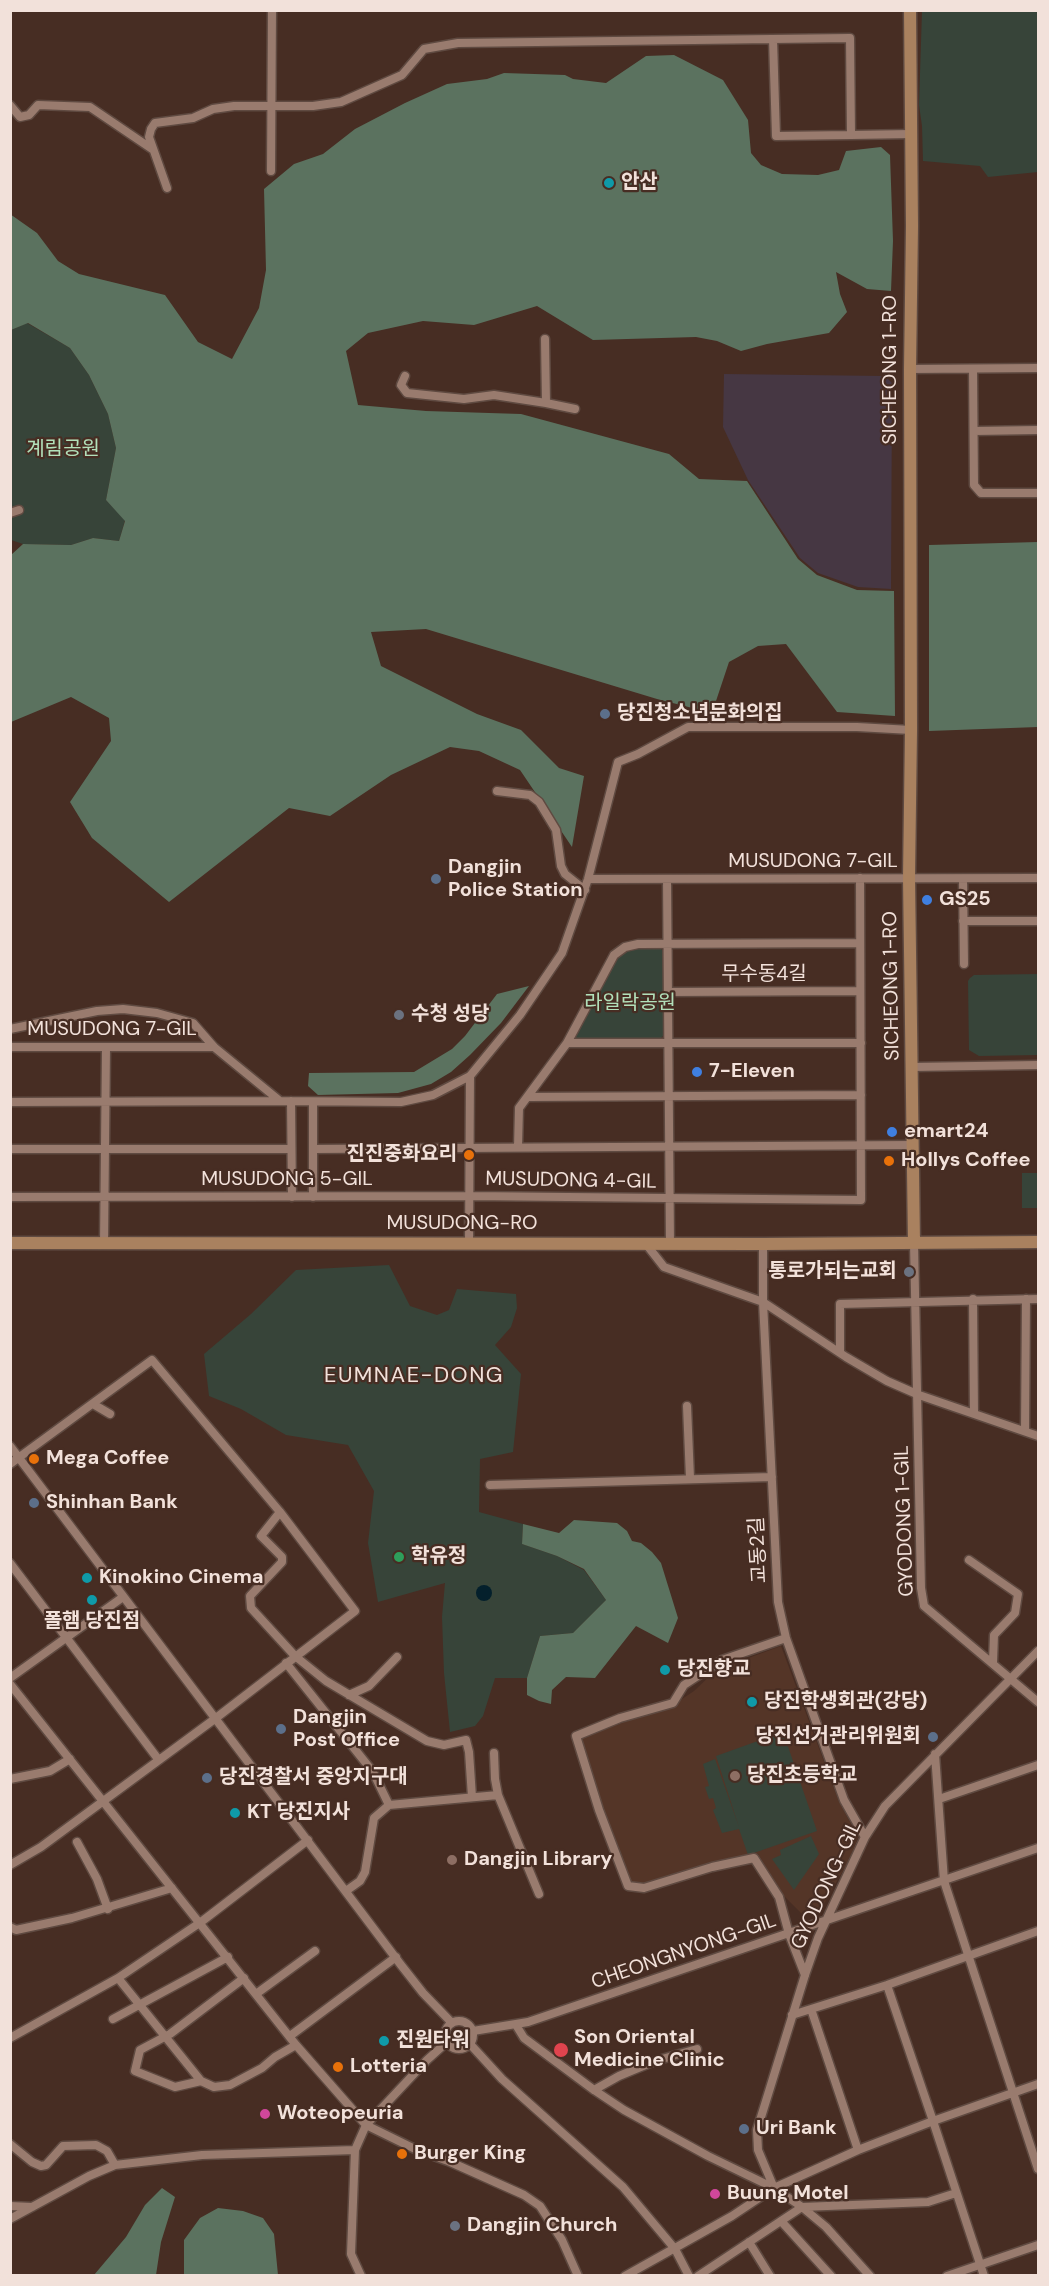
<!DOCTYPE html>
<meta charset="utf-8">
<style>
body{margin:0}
#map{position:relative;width:1049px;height:2286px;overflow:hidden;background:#472d23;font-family:"DM Sans",sans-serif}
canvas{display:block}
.frame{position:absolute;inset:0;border:12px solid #f2e1da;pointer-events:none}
</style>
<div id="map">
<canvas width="1049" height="2286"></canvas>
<div class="frame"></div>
</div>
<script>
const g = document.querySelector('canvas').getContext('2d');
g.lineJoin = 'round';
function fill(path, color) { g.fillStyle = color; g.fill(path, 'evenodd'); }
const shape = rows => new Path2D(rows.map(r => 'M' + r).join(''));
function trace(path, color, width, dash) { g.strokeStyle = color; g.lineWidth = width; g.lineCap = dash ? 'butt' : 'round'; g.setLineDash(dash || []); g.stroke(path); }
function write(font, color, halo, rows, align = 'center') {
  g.font = font + ' "DM Sans","Noto Sans KR",sans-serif'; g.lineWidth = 4.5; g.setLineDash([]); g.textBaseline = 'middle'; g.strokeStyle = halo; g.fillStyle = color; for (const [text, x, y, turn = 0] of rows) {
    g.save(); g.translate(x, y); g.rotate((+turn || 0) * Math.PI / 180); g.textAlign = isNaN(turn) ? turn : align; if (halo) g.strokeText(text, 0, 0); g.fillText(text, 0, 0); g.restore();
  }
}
fill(shape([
 [724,374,885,376,892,383,891,589,858,587,818,573,800,558,748,480,723,427]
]), '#463743');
fill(shape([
 [781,1646,839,1802,858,1837,849,1860,820,1911,804,1916,784,1896,758,1854,737,1857,643,1885,632,1883,604,1813,580,1738,673,1705,694,1691,716,1670]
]), '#543527');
fill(shape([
 [922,11,1038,11,1038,172,988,177,980,166,923,161,922,126,919,105],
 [27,323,70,348,89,375,108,414,116,448,106,500,125,520,119,541,93,538,71,545,23,544,11,540,11,330],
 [632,946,660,948,663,951,664,1035,660,1039,573,1039,615,956],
 [1038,974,1038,1055,979,1056,969,1050,968,981,970,978,974,975],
 [1022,1173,1038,1173,1038,1208,1022,1208],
 [389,1265,410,1306,437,1315,449,1310,457,1289,516,1294,517,1308,511,1327,495,1345,521,1374,513,1452,480,1459,479,1512,523,1524,522,1544,557,1556,584,1570,606,1600,573,1633,540,1636,527,1678,495,1678,483,1716,475,1726,450,1732,444,1673,442,1617,445,1583,378,1602,368,1543,374,1491,348,1445,286,1435,241,1409,209,1396,204,1354,251,1314,296,1270],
 [783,1732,817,1831,748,1855,739,1829,722,1833,713,1810,716,1808,713,1798,709,1799,705,1787,709,1786,703,1764,715,1759,739,1827,716,1756],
 [811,1836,819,1854,794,1890,772,1859,781,1855,780,1850]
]), '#374439');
fill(shape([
 [674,55,723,80,748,120,751,153,761,165,782,174,818,175,839,170,846,151,881,147,890,155,893,241,891,291,867,289,836,272,840,294,847,312,829,333,767,344,741,351,717,341,696,337,593,340,537,306,474,325,423,321,368,333,346,351,358,405,426,411,521,414,669,454,699,479,747,481,798,559,817,575,857,590,894,591,895,716,837,712,786,644,758,646,729,662,712,713,657,699,426,629,371,632,381,666,477,714,521,730,559,768,584,776,572,847,520,770,479,751,450,747,391,775,330,816,289,808,169,902,92,838,70,802,111,741,109,718,71,697,11,722,11,555,23,544,71,545,93,538,119,541,125,521,106,500,116,448,108,414,89,375,70,348,28,323,11,330,10,214,37,233,58,261,79,274,165,295,198,342,232,359,259,308,266,270,264,189,294,164,323,154,355,129,405,103,447,84,487,79,504,73,565,75,573,79,606,83,646,56],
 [1038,542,1038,727,929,731,929,545],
 [529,986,501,1023,470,1055,451,1072,431,1084,398,1093,318,1095,308,1086,309,1073,414,1072,452,1049,465,1036,497,994],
 [574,1520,617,1523,627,1531,632,1541,641,1543,652,1552,661,1563,678,1618,668,1643,636,1626,595,1678,566,1677,552,1690,551,1704,539,1701,527,1695,527,1678,540,1636,573,1633,606,1600,584,1569,557,1556,522,1544,523,1524,559,1533],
 [162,2188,175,2197,161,2242,156,2275,94,2275,126,2237,145,2205],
 [218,2208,243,2211,263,2218,274,2234,278,2275,184,2275,184,2240,200,2218]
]), '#5b725f');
fill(shape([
 '476 1593a8 8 0 1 1 16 0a8 8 0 1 1-16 0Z'
]), '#04202c');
const street = shape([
 [773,39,776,136,851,135],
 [10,105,20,117,29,115,38,105,90,107,152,149],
 [271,171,272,10],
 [167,188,149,137,151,129,155,123,193,118,213,109,234,106,313,106,341,102,402,75,424,49,458,43,850,38,851,135,911,134],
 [545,339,546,403,575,409],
 [910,369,1038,368],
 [973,369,974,485,981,493,1038,493],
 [405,376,401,385,407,393,464,399,494,395,546,403],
 [974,431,1038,430],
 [10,513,19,510],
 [497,791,530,795,539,802,556,830,561,866,565,874,585,890],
 [588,879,1038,878],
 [667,879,670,1244],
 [963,879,964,964],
 [963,921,1038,921],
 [668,992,860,991],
 [10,1029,97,1011,123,1009,157,1013,193,1023,214,1047,280,1101],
 [567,1043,861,1043],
 [10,1047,214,1047],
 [912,1067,1038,1065],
 [529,1097,861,1095],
 [291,1101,292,1197],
 [10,1102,280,1101,401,1102,433,1095,470,1076,520,1015,562,953,588,879,618,762,638,754,688,727,857,727,911,730],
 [518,1147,519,1108,567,1043,614,955,625,947,638,944,860,943],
 [10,1149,291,1149],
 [313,1149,913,1145],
 [10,1197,470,1196,861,1200,860,878],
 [313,1197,313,1102],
 [469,1243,470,1076],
 [914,1243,921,1588,924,1606,1038,1702],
 [104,1244,106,1048],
 [646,1244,664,1267,763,1302,846,1357,887,1381,919,1395,1038,1436],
 [763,1244,763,1302,778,1602,786,1638,844,1800,865,1837],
 [973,1299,974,1413],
 [840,1352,840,1304,1038,1299],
 [93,1404,110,1414],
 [687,1406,690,1478],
 [1025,1431,1026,1299],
 [10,1446,401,1965,423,1993,452,2023],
 [10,1464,152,1360,280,1512,355,1611,216,1718,41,1847,10,1865],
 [490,1485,772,1477],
 [280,1512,261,1536,282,1557,282,1562,250,1596,251,1608,295,1656,326,1681,427,1741,444,1745,466,1740,469,1752,472,1797],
 [969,1560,1018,1594,1015,1613,994,1635,993,1662],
 [10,1563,158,1759],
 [786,1638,722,1660,684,1685,673,1703,620,1718,576,1736,599,1810,628,1886,644,1888,712,1867,754,1858,779,1897,789,1934,805,1975],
 [286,1663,373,1772,389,1805],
 [10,1678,123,1597],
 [10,1684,296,2045,366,2125,417,2150,448,2161,524,2195,540,2206,562,2240,578,2276],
 [349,1695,369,1686,397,1657],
 [494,1753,495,1779,498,1795],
 [935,1754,944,1881,1038,2169],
 [10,1779,50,1771,70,1759],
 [939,1799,1038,1765],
 [77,1842,97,1879,108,1909],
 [346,1891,360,1881,365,1872,374,1818,389,1805,498,1795,539,1894],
 [10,1927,16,1930,72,1918,172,1888],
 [118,1978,201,2081],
 [244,1978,170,2034,140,2050,135,2071,175,2087,201,2081,214,2087,230,2085,262,2068,275,2057,296,2045],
 [887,1985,933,2121,1038,2084],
 [256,1994,315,1951],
 [811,2009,858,2150],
 [792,2015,887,1985,1038,1931],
 [113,2019,228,1957],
 '445 2035a14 14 0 1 1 28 0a14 14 0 1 1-28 0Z',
 [516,2025,524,2038,594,2090,624,2110,708,2156,774,2188,802,2207,826,2227,870,2276],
 [473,2031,528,2022,1038,1848],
 [290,2036,396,1957],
 [10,2038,118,1978,201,1922,308,1840],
 [470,2044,502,2079,623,2187,675,2249,689,2276],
 [594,2090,619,2076,655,2061,697,2049],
 [10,2144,32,2162,41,2166,46,2165,63,2146,96,2145,107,2151,115,2165,89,2176,10,2219],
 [355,2150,366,2125,427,2060,447,2042],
 [115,2165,202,2155,355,2150,351,2254,361,2276],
 [774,2188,758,2150,757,2130,805,1975,818,1938,865,1837,885,1806,1038,1651],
 [10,2206,32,2207],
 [802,2207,928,2202,956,2193],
 [781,2221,831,2276],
 [749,2242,770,2276],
 [625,2276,732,2216,774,2188,858,2150,933,2121,984,2276],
 [698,2276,802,2207],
 [947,2276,1038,2245]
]);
const secondary = shape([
 [910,10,912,226,910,369,911,730,909,878,914,1243],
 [10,1243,763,1244,1038,1242]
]);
trace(street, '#5f4a41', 11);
trace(secondary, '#5f4a41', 15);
trace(street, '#997b6e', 8);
trace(secondary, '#a9815f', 12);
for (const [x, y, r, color] of [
 [609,183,6,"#0f9aa8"],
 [605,714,6,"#5c6f8a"],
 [436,879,6,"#5c6f8a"],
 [927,900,6,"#3f7fe0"],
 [399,1015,6,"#6b7280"],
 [697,1072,6,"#3f7fe0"],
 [892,1132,6,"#3f7fe0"],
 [469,1155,6,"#e8710a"],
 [889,1161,6,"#e8710a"],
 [909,1272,6,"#6b7280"],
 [34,1459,6,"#e8710a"],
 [34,1503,6,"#5c6f8a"],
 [399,1557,6,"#2e9e5b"],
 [87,1578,6,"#0f9aa8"],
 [92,1600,6,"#0f9aa8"],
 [665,1670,6,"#0f9aa8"],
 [752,1702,6,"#0f9aa8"],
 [281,1729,6,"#5c6f8a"],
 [933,1737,6,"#5c6f8a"],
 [735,1776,6,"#8d6e63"],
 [207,1778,6,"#5c6f8a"],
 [235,1813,6,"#0f9aa8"],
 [452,1860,6,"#8d6e63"],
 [384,2041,6,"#0f9aa8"],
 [561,2050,8,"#e0444e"],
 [338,2067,6,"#e8710a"],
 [265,2114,6,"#d1479c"],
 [744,2129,6,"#5c6f8a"],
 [402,2154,6,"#e8710a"],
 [715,2194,6,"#d1479c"],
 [455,2226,6,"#6b7280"]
]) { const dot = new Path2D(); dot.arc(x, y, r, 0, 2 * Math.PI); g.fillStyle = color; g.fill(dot); trace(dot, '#472d23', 2); }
write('bold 20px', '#f2e1da', '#472d23', [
 ["안산",621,183],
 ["당진청소년문화의집",617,714],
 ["Dangjin",448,868],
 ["Police Station",448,891],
 ["GS25",939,900],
 ["수청 성당",411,1015],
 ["7-Eleven",709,1072],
 ["emart24",904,1132],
 ["진진중화요리",457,1155,"right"],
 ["Hollys Coffee",901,1161],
 ["통로가되는교회",897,1272,"right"],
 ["Mega Coffee",46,1459],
 ["Shinhan Bank",46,1503],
 ["학유정",411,1557],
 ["Kinokino Cinema",99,1578],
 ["폴햄 당진점",92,1622,"center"],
 ["당진향교",677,1670],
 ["당진학생회관(강당)",764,1702],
 ["Dangjin",293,1718],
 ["Post Office",293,1741],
 ["당진선거관리위원회",921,1737,"right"],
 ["당진초등학교",747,1776],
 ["당진경찰서 중앙지구대",219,1778],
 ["KT 당진지사",247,1813],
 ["Dangjin Library",464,1860],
 ["Son Oriental",574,2038],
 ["Medicine Clinic",574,2061],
 ["진원타워",396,2041],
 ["Lotteria",350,2067],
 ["Woteopeuria",277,2114],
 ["Uri Bank",756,2129],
 ["Burger King",414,2154],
 ["Buung Motel",727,2194],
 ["Dangjin Church",467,2226]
], 'left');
write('20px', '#f2e1da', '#472d23', [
 ["SICHEONG 1-RO",891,370,-90],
 ["MUSUDONG 7-GIL",813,862],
 ["무수동4길",764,975],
 ["SICHEONG 1-RO",892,986,-91],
 ["MUSUDONG 7-GIL",112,1030],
 ["MUSUDONG 5-GIL",287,1180],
 ["MUSUDONG 4-GIL",571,1181,1],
 ["MUSUDONG-RO",462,1224],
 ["GYODONG 1-GIL",905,1521,-92],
 ["교동2길",759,1550,-93],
 ["GYODONG-GIL",827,1885,-65],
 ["CHEONGNYONG-GIL",684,1952,-19]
]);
write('20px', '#b2e0ba', '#472d23', [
 ["계림공원",63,450],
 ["라일락공원",630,1004]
]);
g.letterSpacing = '1.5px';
write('22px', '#f2e1da', '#472d23', [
 ["EUMNAE-DONG",414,1376]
]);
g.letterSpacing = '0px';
</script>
